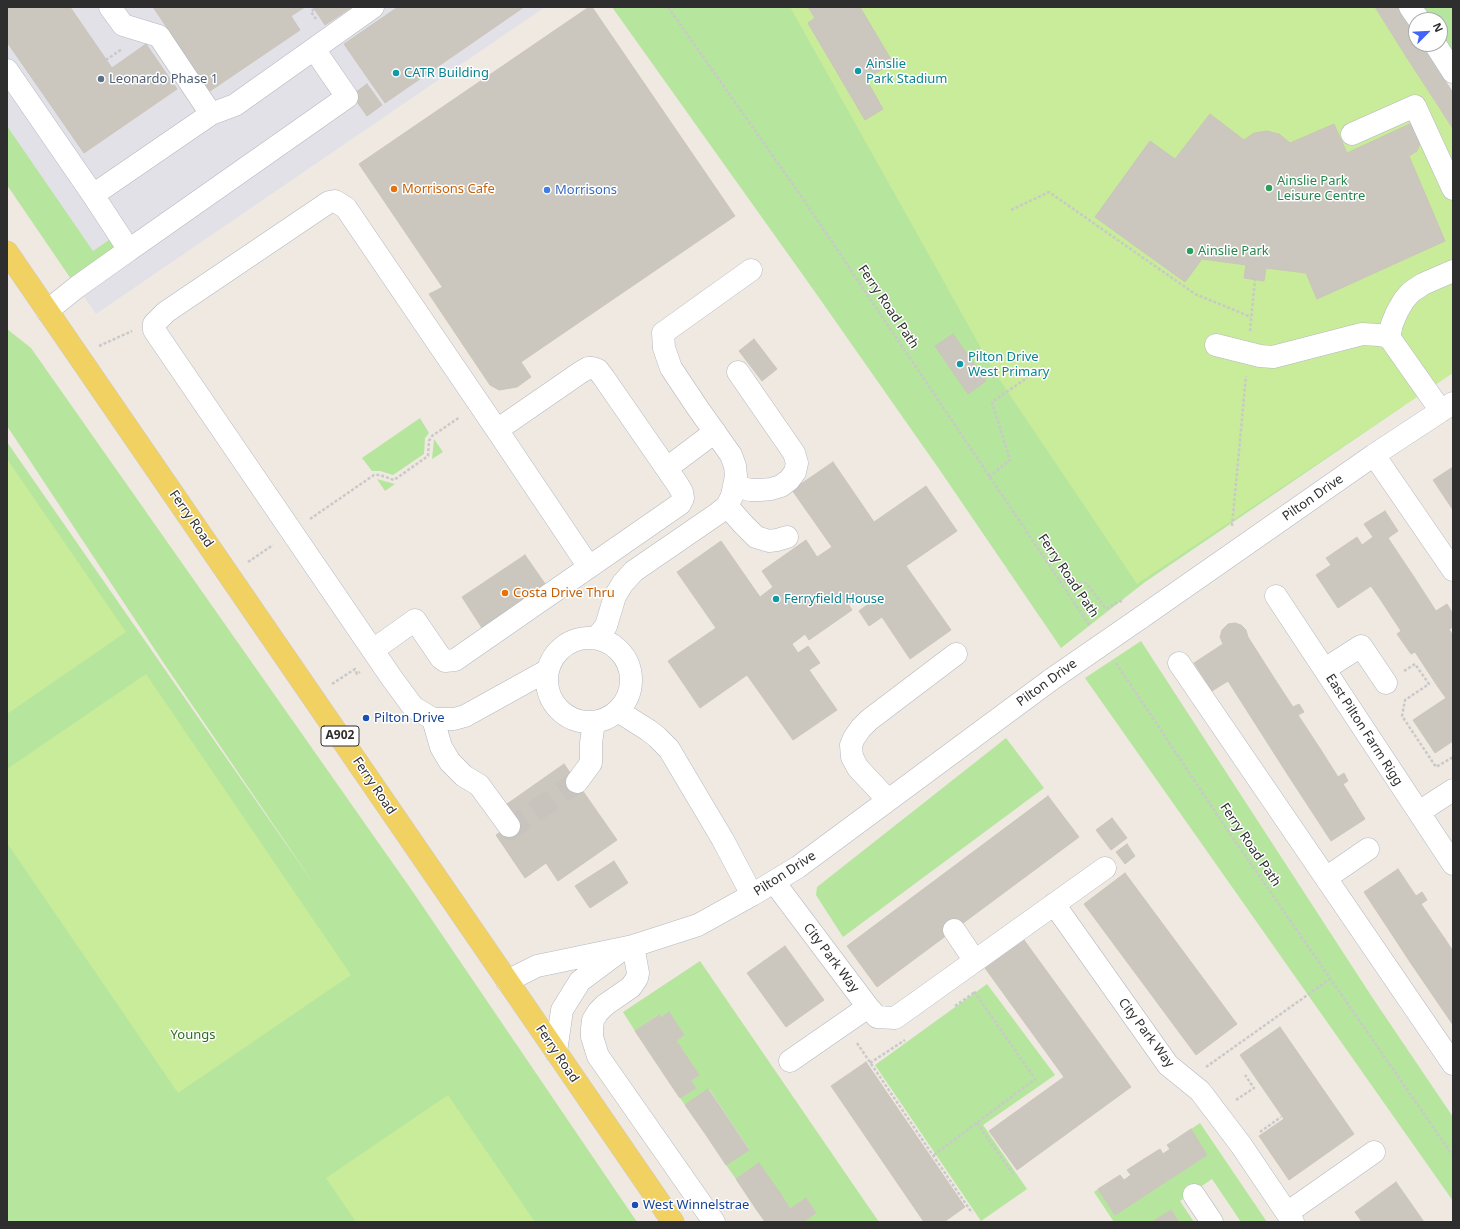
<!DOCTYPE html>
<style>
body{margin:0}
#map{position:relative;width:1460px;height:1229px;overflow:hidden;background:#efe9e1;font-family:"Noto Sans",sans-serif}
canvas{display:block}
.frame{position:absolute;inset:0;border:8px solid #2e2e2e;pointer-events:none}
.north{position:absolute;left:1408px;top:12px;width:40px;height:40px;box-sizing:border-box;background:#fff;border:1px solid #ababab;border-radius:50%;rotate:66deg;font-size:11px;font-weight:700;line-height:16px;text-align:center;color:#2e2e2e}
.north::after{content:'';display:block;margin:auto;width:14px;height:18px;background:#4264fb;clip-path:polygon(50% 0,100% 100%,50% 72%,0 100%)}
</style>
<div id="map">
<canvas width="1460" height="1229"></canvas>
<div class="frame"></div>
<div class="north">N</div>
</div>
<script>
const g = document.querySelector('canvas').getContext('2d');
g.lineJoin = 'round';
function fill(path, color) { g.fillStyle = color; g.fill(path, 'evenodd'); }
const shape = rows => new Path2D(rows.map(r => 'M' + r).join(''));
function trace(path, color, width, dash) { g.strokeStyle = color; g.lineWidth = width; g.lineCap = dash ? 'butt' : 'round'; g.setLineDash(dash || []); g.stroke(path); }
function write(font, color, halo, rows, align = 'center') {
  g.font = font + ' "Noto Sans",sans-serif'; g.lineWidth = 3; g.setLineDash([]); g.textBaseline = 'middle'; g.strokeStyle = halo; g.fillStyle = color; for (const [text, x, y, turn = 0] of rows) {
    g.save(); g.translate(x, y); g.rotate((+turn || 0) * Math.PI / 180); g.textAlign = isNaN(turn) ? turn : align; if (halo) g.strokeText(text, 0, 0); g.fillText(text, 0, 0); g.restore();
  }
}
fill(shape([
 [7,7,545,7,96,314,7,185]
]), '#e3e1e8');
fill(shape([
 [612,7,799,7,1405,405,1145,582,1061,648,939,469,815,292],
 [1421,7,1453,7,1453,56,1440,36,1440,20,1430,20],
 [7,126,93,251,112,238,116,249,73,282,7,185],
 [7,329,31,348,413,892,637,1222,7,1222,7,442,318,890,167,668,7,426],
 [420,418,429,433,425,438,424,454,393,475,380,471,372,471,362,458],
 [434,439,443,452,432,459],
 [377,479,395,484,385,491],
 [1141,641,1372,997,1453,1117,1453,1201,1085,678],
 [1006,738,1044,788,843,937,816,895,817,887],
 [700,961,859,1193,879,1222,803,1222,816,1213,806,1198,790,1209,760,1164,736,1179,726,1165,749,1149,709,1089,685,1105,680,1098,696,1088,691,1081,699,1075,676,1041,684,1035,669,1012,661,1018,658,1015,635,1031,623,1012],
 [987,984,1055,1075,983,1125,1027,1189,981,1221,875,1065],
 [1200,1123,1267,1222,1241,1222,1212,1179,1180,1201,1194,1222,1179,1222,1171,1210,1152,1222,1114,1222,1094,1192,1098,1189,1115,1215,1207,1155,1191,1129]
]), '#b6e59e');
fill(shape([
 [790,7,1375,7,1453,129,1453,373,1137,584,995,373],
 [7,459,126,632,7,714],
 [146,674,351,975,178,1093,7,843,7,769],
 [448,1095,535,1222,356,1222,326,1178]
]), '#c9ec9a');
const building = shape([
 [7,7,70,7,112,68,146,44,177,89,84,153,7,42,7,7],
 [153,7,305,7,291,16,300,30,210,91,153,7],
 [313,7,352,7,325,25,313,7],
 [398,7,524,7,385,103,344,44,398,7],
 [589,7,592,7,735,216,502,375,359,164,589,7],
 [808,7,860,7,893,63,866,79,883,109,865,120,808,23,815,18,808,7],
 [1375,7,1398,7,1416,35,1416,44,1422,44,1424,47,1407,58,1375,7],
 [1424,47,1453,93,1437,104,1407,58,1424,47],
 [367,84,382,105,367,116,352,95,367,84],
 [1453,93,1453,129,1437,104,1453,93],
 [1210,114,1244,140,1254,133,1267,131,1279,134,1290,143,1334,124,1347,153,1412,123,1420,143,1417,151,1409,156,1445,241,1317,299,1306,273,1266,268,1264,281,1244,278,1246,265,1202,259,1185,282,1095,217,1150,141,1175,159,1210,114],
 [443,287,502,375,521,362,531,377,517,387,499,390,490,385,429,294,443,287],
 [953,334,986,381,968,394,935,346,953,334],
 [754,339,777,369,762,381,739,351,754,339],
 [833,462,874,522,926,486,957,531,906,566,951,630,910,659,882,617,869,626,859,611,871,602,865,593,848,604,852,610,809,640,805,634,792,644,798,653,808,646,820,663,809,670,837,710,793,740,747,675,700,708,668,661,716,628,677,572,721,541,760,597,773,587,762,571,806,540,817,557,832,547,792,490,833,462],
 [1453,467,1453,510,1433,480,1453,467],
 [1385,511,1398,531,1388,538,1414,577,1380,599,1371,586,1338,608,1316,575,1331,565,1326,558,1357,537,1362,545,1373,537,1364,524,1385,511],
 [525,555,548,588,484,631,462,597,525,555],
 [1414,577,1436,611,1447,604,1453,614,1453,627,1449,629,1453,636,1453,677,1438,687,1415,652,1411,654,1397,634,1401,631,1380,599,1414,577],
 [1235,623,1241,625,1246,630,1248,637,1276,681,1242,703,1228,681,1212,691,1194,663,1223,644,1220,637,1222,630,1228,624,1235,623],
 [1453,677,1453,741,1435,753,1413,720,1446,698,1438,687,1453,677],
 [1276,681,1293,707,1299,704,1304,712,1298,715,1321,750,1286,772,1242,703,1276,681],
 [1321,750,1338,777,1344,773,1348,781,1343,784,1365,819,1331,841,1286,772,1321,750],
 [564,764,617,840,558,881,546,863,525,878,496,835,518,820,507,804,564,764],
 [1048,796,1079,837,877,987,847,946,1048,796],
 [1112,818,1127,838,1111,850,1096,830,1112,818],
 [1127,844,1135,856,1125,864,1116,852,1127,844],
 [614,861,628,883,590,908,575,886,614,861],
 [1398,869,1416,896,1422,892,1427,900,1421,904,1445,939,1410,962,1364,892,1398,869],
 [1125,873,1237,1024,1196,1055,1084,904,1125,873],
 [1445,939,1453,951,1453,1025,1410,962,1445,939],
 [1024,940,1131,1087,1017,1170,989,1131,1064,1077,985,968,1024,940],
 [785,946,824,1000,786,1027,747,973,785,946],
 [669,1012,684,1035,676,1041,661,1018,669,1012],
 [659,1015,679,1045,655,1061,635,1031,659,1015],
 [1280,1027,1354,1134,1289,1180,1259,1136,1284,1119,1240,1055,1280,1027],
 [679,1045,699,1075,675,1091,655,1061,679,1045],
 [866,1062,965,1207,944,1222,924,1222,831,1086,866,1062],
 [691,1081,696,1088,680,1098,675,1091,691,1081],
 [708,1089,729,1120,706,1135,685,1105,708,1089],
 [729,1120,749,1150,726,1165,706,1135,729,1120],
 [1191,1129,1207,1155,1161,1185,1144,1159,1160,1149,1163,1154,1170,1149,1167,1145,1191,1129],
 [1144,1159,1161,1185,1115,1215,1098,1189,1120,1175,1124,1180,1131,1175,1127,1170,1144,1159],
 [759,1163,780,1193,756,1209,736,1179,759,1163],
 [1396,1182,1424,1222,1362,1222,1355,1212,1396,1182],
 [780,1193,790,1209,799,1222,765,1222,763,1219,756,1209,780,1193],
 [806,1198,816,1213,803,1222,799,1222,790,1209,806,1198],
 [1171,1210,1179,1222,1152,1222,1171,1210]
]);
fill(building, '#cbc7bf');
trace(building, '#cbc5ba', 1);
trace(shape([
 [509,826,510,829,577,782]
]), '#c8c4bd', 22, [22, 11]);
const minor = shape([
 [110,7,123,25,159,36,211,114],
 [1410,7,1419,20],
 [1435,44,1453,72],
 [7,70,93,195,211,114,235,105,373,7],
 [1352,134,1415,106,1453,189],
 [93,195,129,250,347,97,314,49],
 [47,311,77,287,129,250],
 [1389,337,1392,324,1397,312,1404,300,1411,292,1423,284,1453,271],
 [1216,345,1260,356,1273,357,1362,334,1379,335,1389,337,1441,411],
 [497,430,589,567],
 [1374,455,1453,570],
 [667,468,715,432],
 [735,486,750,490,760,490,771,489,781,486,789,480,795,472,797,463,794,453,738,372],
 [727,506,743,524,756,537,769,541,777,540,787,537],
 [1276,596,1453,864],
 [1139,619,1374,455,1453,403],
 '547 680a42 42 0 1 1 84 0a42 42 0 1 1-84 0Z',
 [596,638,606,626,615,596,623,583,634,571,717,514,727,506,732,496,736,476,735,466,731,455,697,407,671,368,664,348,663,333,751,270],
 [373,650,415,620,441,658,445,661,455,660,680,504,683,498,682,492,678,485,604,378,598,370,592,368,588,368,581,372,497,430,346,208,340,204,335,201,329,202,166,312,154,324,154,330,391,677,413,707,433,719,454,719,465,716,548,670],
 [1179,663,1453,1064],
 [1325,669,1361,646,1386,683],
 [618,711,648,730,657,737,669,749,723,840,752,895],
 [433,719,441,747,450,762,464,776,479,785,509,826],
 [577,782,591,763,591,743,594,722],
 [888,800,858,768,852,757,851,745,854,738,861,728,869,720,956,654],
 [1419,812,1453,790],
 [1326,878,1368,849],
 [774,882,868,1007,877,1017,895,1018,1105,868],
 [1054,904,1168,1065,1200,1091,1241,1145,1293,1222],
 [954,930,975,961],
 [633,946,638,973,637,978,631,987,605,1005,598,1012,593,1020,592,1029,592,1037,598,1056,714,1222],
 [507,981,537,966,633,946,698,925,752,895,798,867,1052,679],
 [556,1052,562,1010,580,981,619,952],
 [790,1061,868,1007],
 [1194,1195,1212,1222],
 [1287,1213,1374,1152]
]);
const major = shape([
 [7,252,673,1222]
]);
trace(minor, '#b4b7c1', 23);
trace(major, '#c9c9c9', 23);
trace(shape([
 [668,7,801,196,1090,626],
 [314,9,311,12,316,19],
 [106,60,122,49],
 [1011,210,1049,192,1195,294,1251,317],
 [1250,331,1255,280],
 [99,346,132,331],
 [989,477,1010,460,992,402,1044,366],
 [310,519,374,475,380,475,394,480,428,456,429,441,432,436,460,417],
 [1232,526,1246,376],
 [248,562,273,545],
 [1059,581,1086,583,1106,609,1120,601,1122,602],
 [1116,663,1222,822,1453,1156],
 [1404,671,1415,664,1429,684,1405,700,1402,716,1436,767,1453,757],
 [332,684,355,669,357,674,360,672],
 [955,1006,975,992],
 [857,1043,972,1213],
 [870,1063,905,1040],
 [1206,1067,1330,979],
 [1236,1100,1254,1088,1245,1075],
 [977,1123,1013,1174],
 [1260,1132,1281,1117],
 [934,1155,1035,1079,973,990]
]), '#c9c9c9', 2.5, [3, 2]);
trace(minor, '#fff', 22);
trace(major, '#f2d163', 22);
const minorBridge = shape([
 [1052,679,1139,619]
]);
trace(minorBridge, '#b4b7c1', 23, []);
trace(minorBridge, '#fff', 22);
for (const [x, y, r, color] of [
 [858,71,4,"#0f9aa8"],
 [396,73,4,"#0f9aa8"],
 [101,79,4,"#5c6f8a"],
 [1269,188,4,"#2e9e5b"],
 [394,189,4,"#e8710a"],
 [547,190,4,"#3f7fe0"],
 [1190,251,4,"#2e9e5b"],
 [960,364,4,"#0f9aa8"],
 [505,593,4,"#e8710a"],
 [776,599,4,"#0f9aa8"],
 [366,718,4,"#1a4fb4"],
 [635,1205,4,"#1a4fb4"]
]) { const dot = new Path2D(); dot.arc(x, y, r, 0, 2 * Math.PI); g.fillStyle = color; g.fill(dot); trace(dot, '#fff', 1.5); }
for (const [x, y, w] of [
 [340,736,38]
]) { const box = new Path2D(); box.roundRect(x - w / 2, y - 10, w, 20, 3); g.fillStyle = '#fff'; g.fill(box); trace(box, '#2e2e2e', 1); }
write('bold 12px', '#2e2e2e', null, [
 ["A902",340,736]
]);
write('13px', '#0d838f', '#fff', [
 ["Ainslie",866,64],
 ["Park Stadium",866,79],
 ["CATR Building",404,73],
 ["Pilton Drive",968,357],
 ["West Primary",968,372],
 ["Ferryfield House",784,599]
], 'left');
write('13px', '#4e5e75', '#fff', [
 ["Leonardo Phase 1",109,79]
], 'left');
write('13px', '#27864d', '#fff', [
 ["Ainslie Park",1277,181],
 ["Leisure Centre",1277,196],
 ["Ainslie Park",1198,251]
], 'left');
write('13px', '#c56008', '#fff', [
 ["Morrisons Cafe",402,189],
 ["Costa Drive Thru",513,593]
], 'left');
write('13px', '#366cbe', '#fff', [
 ["Morrisons",555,190]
], 'left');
write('13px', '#2e2e2e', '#fff', [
 ["Ferry Road Path",888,307,56],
 ["Pilton Drive",1313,498,-35],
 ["Ferry Road",191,519,55],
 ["Ferry Road Path",1068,576,56],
 ["Pilton Drive",1047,683,-36],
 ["East Pilton Farm Rigg",1364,730,57],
 ["Ferry Road",374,786,56],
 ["Ferry Road Path",1250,845,56],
 ["Pilton Drive",785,874,-33],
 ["City Park Way",831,958,53],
 ["City Park Way",1146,1033,53],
 ["Ferry Road",557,1054,56]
]);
write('13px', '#164399', '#fff', [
 ["Pilton Drive",374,718],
 ["West Winnelstrae",643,1205]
], 'left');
write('13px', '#2c6e1b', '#fff', [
 ["Youngs",193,1035]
]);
</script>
